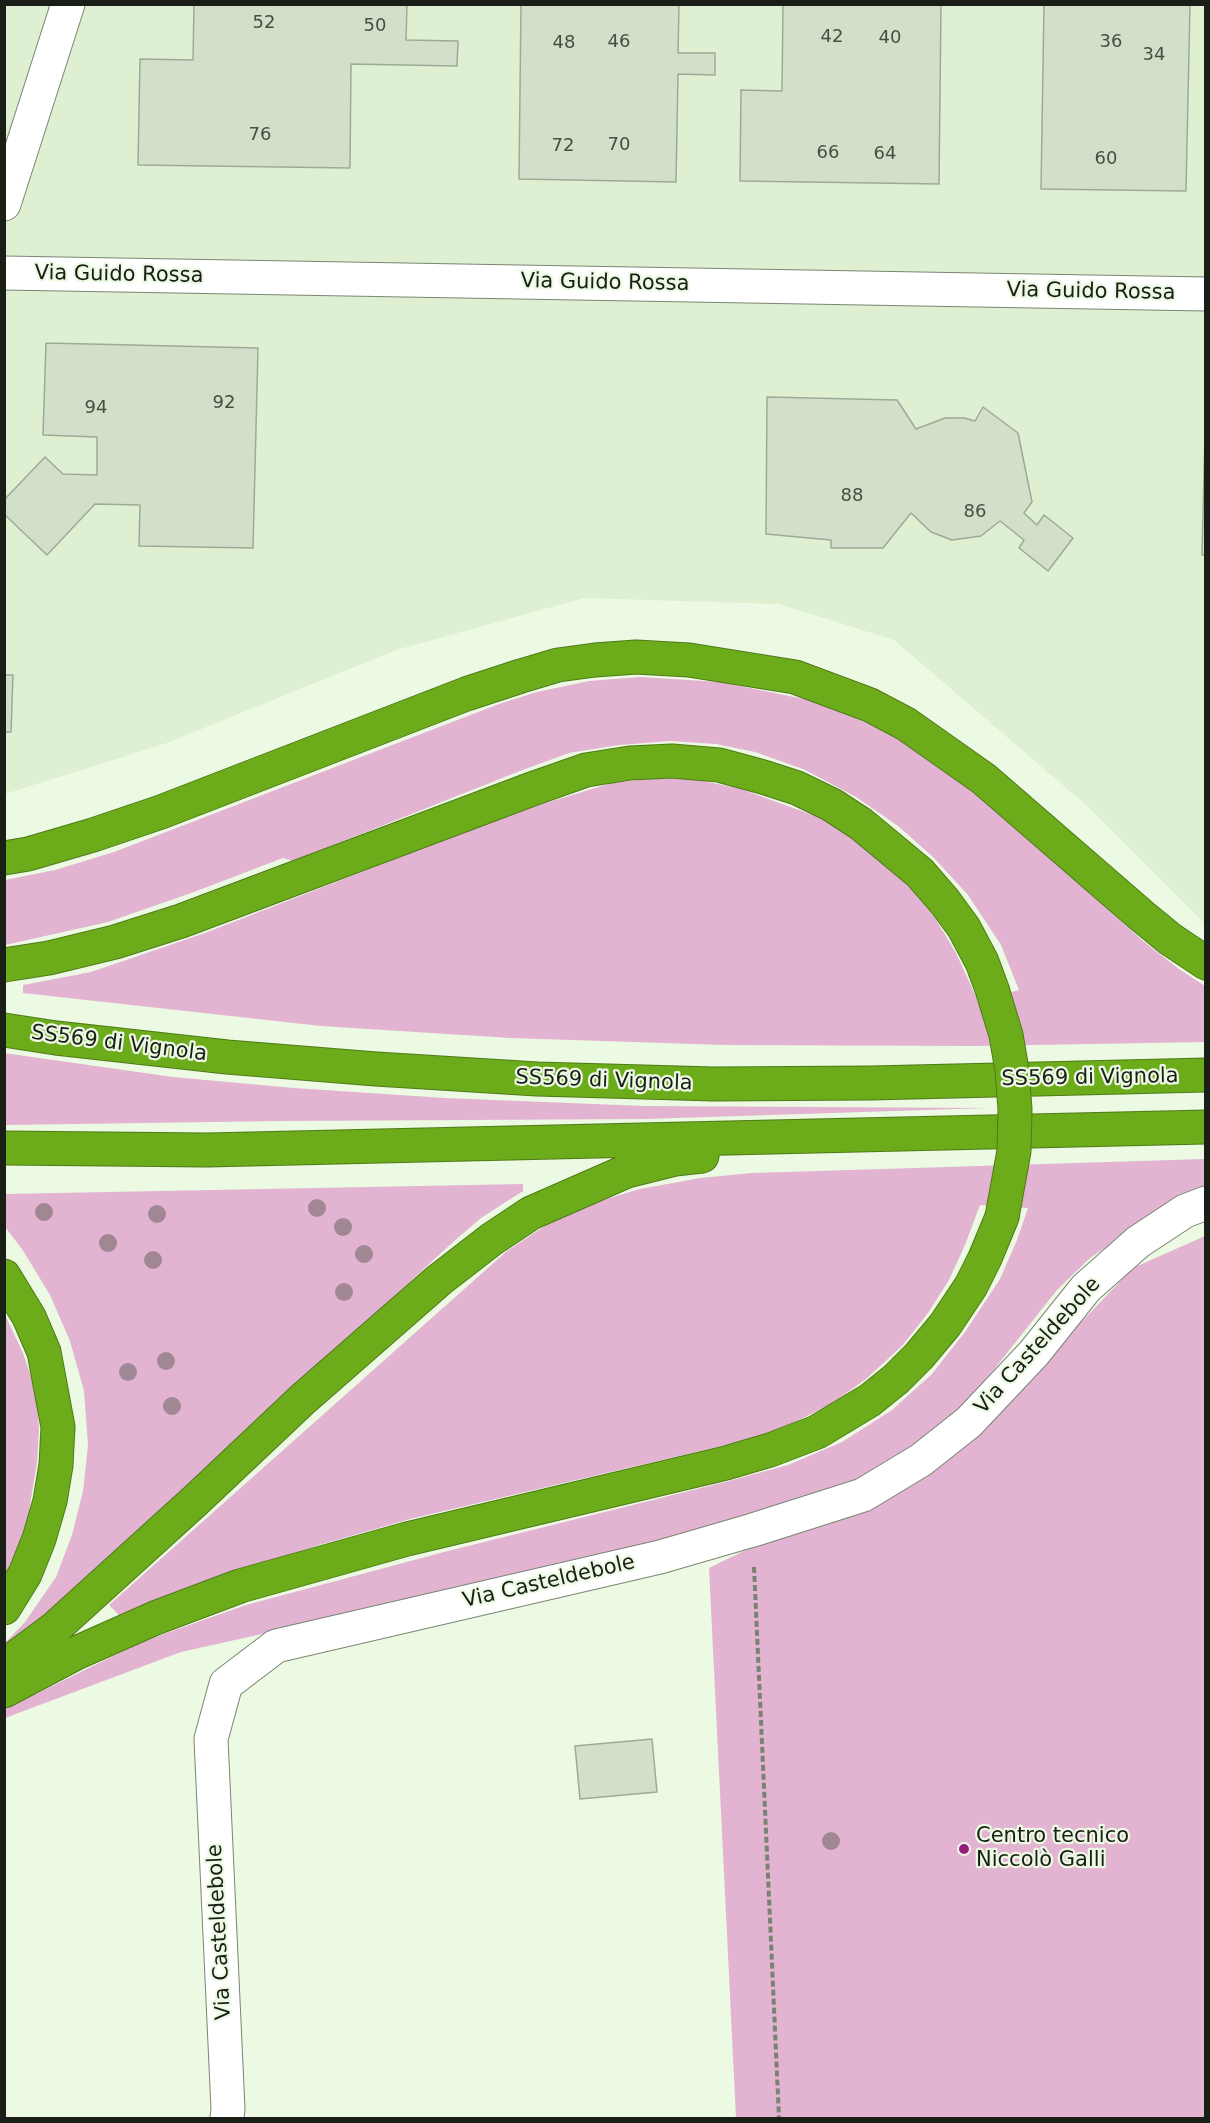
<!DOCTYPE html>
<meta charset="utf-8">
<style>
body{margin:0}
#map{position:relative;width:1210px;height:2123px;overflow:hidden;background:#ecf9e3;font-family:"DejaVu Sans",sans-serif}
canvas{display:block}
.frame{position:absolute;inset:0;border:6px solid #191e16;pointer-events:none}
</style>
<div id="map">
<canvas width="1210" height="2123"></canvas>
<div class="frame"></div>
</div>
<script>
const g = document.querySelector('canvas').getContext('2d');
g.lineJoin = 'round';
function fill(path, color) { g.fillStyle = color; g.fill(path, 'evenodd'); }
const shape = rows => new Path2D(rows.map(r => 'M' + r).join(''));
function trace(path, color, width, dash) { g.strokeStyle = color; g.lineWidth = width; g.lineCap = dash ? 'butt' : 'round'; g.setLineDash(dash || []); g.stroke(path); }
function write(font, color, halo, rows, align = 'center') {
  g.font = font + ' "DejaVu Sans",sans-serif'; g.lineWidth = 4.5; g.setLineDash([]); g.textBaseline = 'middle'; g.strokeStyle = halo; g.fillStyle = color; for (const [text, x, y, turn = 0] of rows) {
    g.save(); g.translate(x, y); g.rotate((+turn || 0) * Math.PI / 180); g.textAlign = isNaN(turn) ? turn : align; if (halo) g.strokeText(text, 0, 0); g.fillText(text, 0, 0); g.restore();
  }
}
fill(shape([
 [5,5,1205,5,1205,924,1086,805,894,640,779,604,584,598,396,650,167,743,5,794]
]), '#deefd2');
fill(shape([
 [640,677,720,682,809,700,853,717,895,736,935,761,977,792,1143,941,1179,969,1205,986,1205,1042,976,1046,726,1045,510,1038,321,1026,23,993,23,985,91,972,205,933,516,812,612,783,655,778,694,779,741,789,821,818,865,846,902,878,935,918,956,953,978,1001,1019,990,1001,945,968,895,933,857,898,826,856,797,803,769,755,752,716,744,670,741,619,745,569,753,520,771,293,861,283,858,194,892,108,922,5,945,5,880,55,870,114,852,499,704,537,692,589,681],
 [4,1053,173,1077,294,1088,445,1098,644,1106,988,1108,645,1119,284,1121,5,1125],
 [1205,1159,1205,1191,1138,1226,1090,1258,1057,1290,969,1401,907,1451,857,1481,664,1541,397,1604,181,1652,5,1718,5,1709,144,1641,246,1605,444,1552,729,1481,788,1465,842,1442,892,1410,931,1375,965,1332,1000,1279,1017,1240,1028,1208,980,1205,965,1245,949,1280,928,1313,902,1346,866,1379,831,1404,793,1423,747,1440,414,1518,319,1545,218,1577,120,1616,109,1605,507,1251,548,1224,593,1203,640,1189,700,1178,752,1173],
 [523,1184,523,1191,481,1218,452,1243,50,1612,5,1648,5,1643,25,1622,56,1577,72,1535,83,1491,88,1445,84,1391,70,1341,50,1295,22,1249,5,1227,5,1194],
 [1205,1236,1205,2118,736,2118,709,1568,966,1442,1133,1268],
 [5,1315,23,1353,36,1392,39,1429,37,1463,26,1529,14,1561,5,1578]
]), '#e2b4d2');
const building = shape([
 [194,4,407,4,406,40,458,41,457,66,351,64,350,168,138,165,140,59,193,60,194,4],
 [521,4,679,4,678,53,715,53,715,75,678,74,676,182,519,179,521,4],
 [783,4,941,4,939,184,740,181,741,90,782,91,783,4],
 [1044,4,1190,4,1186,191,1041,189,1044,4],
 [46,343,258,348,253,548,139,546,140,505,95,504,47,555,4,514,4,500,45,457,63,474,97,475,97,437,43,435,46,343],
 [1206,395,1206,555,1202,555,1206,395],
 [767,397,897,400,916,429,945,418,964,418,975,421,983,407,1018,433,1032,502,1024,513,1037,525,1044,515,1073,538,1048,571,1019,548,1024,540,1000,521,981,536,952,540,931,532,911,513,883,548,831,548,831,540,766,534,767,397],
 [4,675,13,675,11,732,4,732,4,675],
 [652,1739,657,1792,580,1799,575,1746,652,1739]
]);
fill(building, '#d2dfc9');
trace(building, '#9eaa96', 1.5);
const minor = shape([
 [4,204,68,4],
 [4,273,1206,294],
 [227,2118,228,2109,211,1739,226,1684,276,1646,660,1557,753,1530,863,1495,921,1460,969,1422,1034,1353,1086,1288,1138,1242,1185,1211,1206,1203]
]);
const highway = shape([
 [4,858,28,854,93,835,161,812,466,694,521,676,558,665,595,660,636,657,689,660,795,677,870,705,906,724,984,779,1142,916,1170,939,1206,963],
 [4,965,49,958,115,942,181,921,532,789,586,770,630,763,672,761,719,765,763,777,797,788,832,805,861,824,920,873,945,902,964,928,982,962,992,989],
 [4,1030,56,1038,227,1057,376,1069,537,1079,714,1084,871,1083,1206,1075],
 [4,1148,207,1150,1206,1127],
 [4,1276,29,1317,44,1352,58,1427,56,1465,50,1501,39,1539,25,1574,4,1608],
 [4,1666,55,1628,196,1500,303,1399,439,1280,492,1239,531,1213,627,1171,675,1159,702,1156],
 [4,1691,76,1653,155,1618,240,1586,407,1539,726,1463,770,1450,817,1432,870,1400,896,1379,919,1356,945,1325,971,1286,985,1258,1002,1217]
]);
trace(minor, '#7a8672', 35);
trace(highway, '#4f7a19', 35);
trace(shape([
 [754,1567,779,2118]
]), '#7a8274', 4, [6, 3]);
trace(minor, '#fff', 33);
trace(highway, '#6cac1b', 33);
const highwayBridge = shape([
 [992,989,1006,1035,1012,1070,1015,1109,1014,1151,1002,1217]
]);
trace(highwayBridge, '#4f7a19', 35, []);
trace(highwayBridge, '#6cac1b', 33);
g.fillStyle = '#a08793';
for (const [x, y] of [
 [317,1208],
 [44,1212],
 [157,1214],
 [343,1227],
 [108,1243],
 [364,1254],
 [153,1260],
 [344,1292],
 [166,1361],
 [128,1372],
 [172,1406],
 [831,1841]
]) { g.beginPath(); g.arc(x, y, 9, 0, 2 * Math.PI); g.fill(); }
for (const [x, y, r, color] of [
 [964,1849,6,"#951d79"]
]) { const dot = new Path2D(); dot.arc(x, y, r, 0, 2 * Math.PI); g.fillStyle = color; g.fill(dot); trace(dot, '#ecf9e3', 2); }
write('18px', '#474e43', null, [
 ["52",264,23],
 ["50",375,26],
 ["42",832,37],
 ["40",890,38],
 ["46",619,42],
 ["36",1111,42],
 ["48",564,43],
 ["34",1154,55],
 ["76",260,135],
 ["70",619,145],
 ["72",563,146],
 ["66",828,153],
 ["64",885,154],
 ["60",1106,159],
 ["92",224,403],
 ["94",96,408],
 ["88",852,496],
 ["86",975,512]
]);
write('21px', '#191e16', '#ecf9e3', [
 ["Via Guido Rossa",119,275,1],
 ["Via Guido Rossa",605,283,1],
 ["Via Guido Rossa",1091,292,1],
 ["SS569 di Vignola",119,1044,7],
 ["SS569 di Vignola",1090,1078,-1],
 ["SS569 di Vignola",604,1081,2],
 ["Via Casteldebole",1038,1346,-48],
 ["Via Casteldebole",549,1582,-13],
 ["Via Casteldebole",220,1932,-93]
]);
write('21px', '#191e16', '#ecf9e3', [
 ["Centro tecnico",976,1837],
 ["Niccolò Galli",976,1861]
], 'left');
</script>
